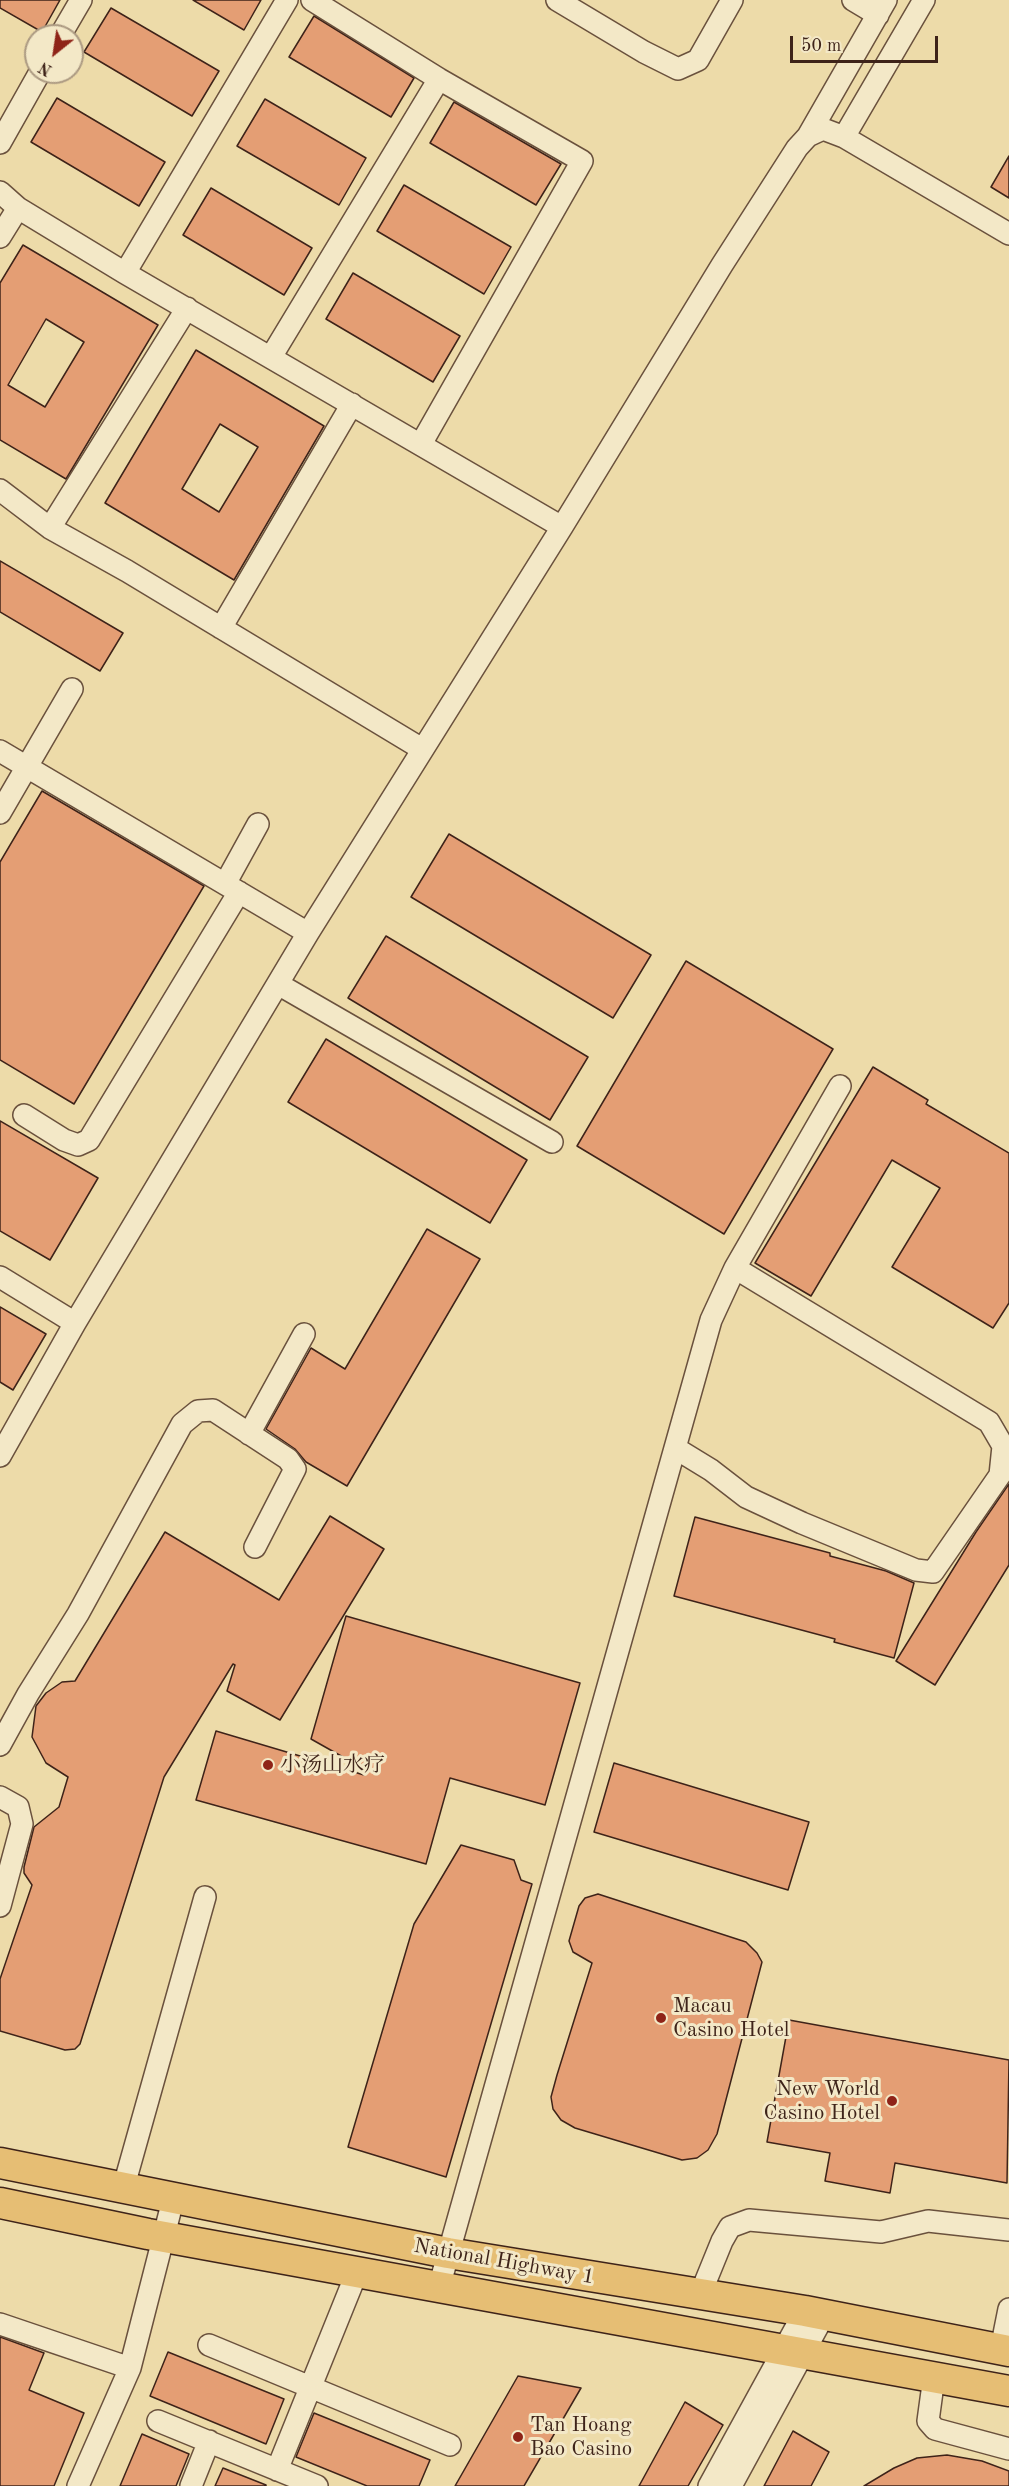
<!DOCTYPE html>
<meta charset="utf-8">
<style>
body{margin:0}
#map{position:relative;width:1009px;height:2486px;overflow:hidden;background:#eddba9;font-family:"Old Standard TT",serif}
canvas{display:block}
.north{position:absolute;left:24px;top:24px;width:60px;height:60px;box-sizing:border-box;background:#f3e8c7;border:2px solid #ab9981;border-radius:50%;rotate:210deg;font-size:16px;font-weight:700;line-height:24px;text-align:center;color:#3e2319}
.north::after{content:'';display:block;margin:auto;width:21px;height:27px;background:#8f2418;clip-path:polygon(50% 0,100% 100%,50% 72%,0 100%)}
.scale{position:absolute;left:790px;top:36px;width:148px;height:27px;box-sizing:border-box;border:3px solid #3e2319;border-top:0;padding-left:8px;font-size:18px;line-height:21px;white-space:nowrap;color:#3e2319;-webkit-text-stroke:4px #f3e8c7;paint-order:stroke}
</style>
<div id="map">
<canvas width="1009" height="2486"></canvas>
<div class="north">N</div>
<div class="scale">50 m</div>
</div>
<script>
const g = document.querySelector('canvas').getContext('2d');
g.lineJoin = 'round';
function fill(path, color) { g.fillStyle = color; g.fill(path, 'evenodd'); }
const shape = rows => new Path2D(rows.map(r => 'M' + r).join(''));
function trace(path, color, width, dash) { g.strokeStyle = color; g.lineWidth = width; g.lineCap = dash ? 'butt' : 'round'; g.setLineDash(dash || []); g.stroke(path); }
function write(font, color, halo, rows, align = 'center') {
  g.font = font + ' "Old Standard TT","Noto Serif SC",serif'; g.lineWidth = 6; g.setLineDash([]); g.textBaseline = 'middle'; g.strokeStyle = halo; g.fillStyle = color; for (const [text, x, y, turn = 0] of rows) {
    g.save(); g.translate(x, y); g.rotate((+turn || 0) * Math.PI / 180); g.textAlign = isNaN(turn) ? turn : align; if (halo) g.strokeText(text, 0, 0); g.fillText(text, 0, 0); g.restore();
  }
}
const building = shape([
 [0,0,60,0,42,32,0,8,0,0],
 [193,0,261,0,244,30,193,0],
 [111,8,219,71,192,116,84,52,111,8],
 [314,16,414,78,391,117,289,57,314,16],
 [57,98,165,162,139,206,31,142,57,98],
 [265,99,366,158,339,205,237,146,265,99],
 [454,102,561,164,536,205,430,143,454,102],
 [1009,156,1009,198,991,187,1009,156],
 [404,185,511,247,484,294,377,231,404,185],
 [211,188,312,248,284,295,183,235,211,188],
 [23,245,158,325,66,479,0,440,0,283,23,245],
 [46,319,84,342,45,407,8,385,46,319],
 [353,273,460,336,433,382,326,319,353,273],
 [196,350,324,426,234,580,105,503,196,350],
 [220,424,258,447,219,512,182,489,220,424],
 [0,561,123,633,100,671,0,612,0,561],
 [42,791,204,886,74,1104,0,1060,0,862,42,791],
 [449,834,651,955,613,1018,411,897,449,834],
 [386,936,588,1057,550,1120,348,998,386,936],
 [686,961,833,1049,724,1234,577,1146,686,961],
 [326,1039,527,1160,490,1223,288,1102,326,1039],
 [873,1067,928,1100,926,1104,1009,1153,1009,1303,993,1328,892,1267,940,1188,892,1160,811,1296,755,1263,873,1067],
 [0,1121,98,1178,50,1260,0,1231,0,1121],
 [427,1229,480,1259,347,1486,306,1462,295,1449,266,1429,311,1348,345,1369,427,1229],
 [0,1307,46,1334,13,1390,0,1382,0,1307],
 [1009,1484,1009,1565,935,1685,896,1661,976,1532,1009,1484],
 [330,1516,384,1549,280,1720,227,1691,235,1665,233,1664,164,1777,80,2044,75,2049,65,2050,0,2031,0,1979,32,1885,24,1873,24,1867,34,1827,59,1807,68,1777,46,1763,32,1737,36,1706,46,1693,62,1682,75,1681,165,1532,279,1600,330,1516],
 [695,1517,830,1553,830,1556,886,1571,914,1583,894,1658,834,1642,835,1639,674,1596,695,1517],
 [346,1616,580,1683,545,1805,450,1778,426,1864,196,1800,216,1731,364,1775,366,1770,311,1739,346,1616],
 [614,1763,809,1822,788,1890,594,1832,614,1763],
 [461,1845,514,1860,521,1880,532,1884,446,2177,348,2147,414,1924,461,1845],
 [598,1894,746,1942,757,1953,762,1962,717,2134,708,2150,697,2158,682,2160,575,2128,561,2120,553,2109,551,2097,557,2075,592,1963,573,1952,569,1941,579,1906,585,1898,598,1894],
 [789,2020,1009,2060,1007,2183,895,2163,890,2193,825,2181,830,2153,767,2142,789,2020],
 [0,2337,44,2353,29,2390,84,2413,54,2486,0,2486,0,2337],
 [168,2352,284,2399,266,2444,150,2396,168,2352],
 [518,2376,581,2388,524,2486,455,2486,518,2376],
 [685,2402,723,2425,688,2486,639,2486,685,2402],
 [314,2413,430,2460,419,2486,367,2486,296,2457,314,2413],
 [793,2431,829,2452,811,2486,764,2486,793,2431],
 [142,2434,189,2454,176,2486,120,2486,142,2434],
 [947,2455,982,2461,1009,2471,1009,2486,864,2486,894,2468,917,2458,947,2455],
 [223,2468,266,2485,266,2486,215,2486,223,2468]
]);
fill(building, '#e49e74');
trace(building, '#3e2319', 1.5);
const minor = shape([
 [312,0,439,79,582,161,421,444],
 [557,0,644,52,678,69,698,60,732,0],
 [853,0,878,15],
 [60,36,81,0],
 [808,136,823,129,844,137,1009,234],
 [844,137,924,0],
 [0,143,40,72],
 [0,192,18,208,125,273,562,527],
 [0,237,18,208],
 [125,273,287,0],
 [271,357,439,79],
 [0,490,50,528,127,571,422,749],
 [50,528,187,308],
 [221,628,352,404],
 [0,751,308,933],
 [0,813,72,689],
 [225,884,258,824],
 [278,984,552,1142],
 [24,1115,64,1140,78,1145,89,1140,239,892],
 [0,1277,75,1323],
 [249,1434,304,1334],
 [675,1448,711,1470,746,1497,802,1523,916,1570,933,1572,1000,1475,1003,1446,989,1422,735,1268],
 [0,1456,75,1323,308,933,562,527,722,265,797,148,808,136,886,0],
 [0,1745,28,1694,78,1614,182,1424,198,1411,213,1410,288,1459,295,1469,255,1547],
 [0,1797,18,1807,22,1824,0,1906],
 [123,2189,205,1897],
 [439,2287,711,1320,735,1268,840,1086],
 [700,2295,722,2241,730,2227,749,2220,881,2232,928,2221,1009,2230],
 [0,2324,130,2368],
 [209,2345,450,2445],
 [1001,2349,1009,2309],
 [934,2377,928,2421,935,2429,1009,2449],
 [158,2421,317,2486],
 [277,2470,357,2272],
 [78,2486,130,2368,173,2200],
 [191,2486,209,2441],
 [709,2486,805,2311],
 [731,2486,824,2315]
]);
const highway = shape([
 [0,2163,448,2253,805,2311,1009,2351],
 [0,2203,148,2234,1009,2391]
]);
trace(minor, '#6a513d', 24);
trace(highway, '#3e2319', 33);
trace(minor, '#f3e8c7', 21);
trace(highway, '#e6be74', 30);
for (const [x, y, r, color] of [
 [268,1765,6,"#8f2418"],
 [661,2018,6,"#8f2418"],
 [892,2101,6,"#8f2418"],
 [518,2437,6,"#8f2418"]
]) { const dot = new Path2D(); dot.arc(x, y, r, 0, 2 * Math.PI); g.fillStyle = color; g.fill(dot); trace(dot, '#f3e8c7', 2); }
write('21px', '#3e2319', '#f3e8c7', [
 ["小汤山水疗",280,1765],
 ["Macau",673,2006],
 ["Casino Hotel",673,2030],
 ["New World",880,2089,"right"],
 ["Casino Hotel",880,2113,"right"],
 ["Tan Hoang",530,2425],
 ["Bao Casino",530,2449]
], 'left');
write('21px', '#3e2319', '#f3e8c7', [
 ["National Highway 1",504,2262,10]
]);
</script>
